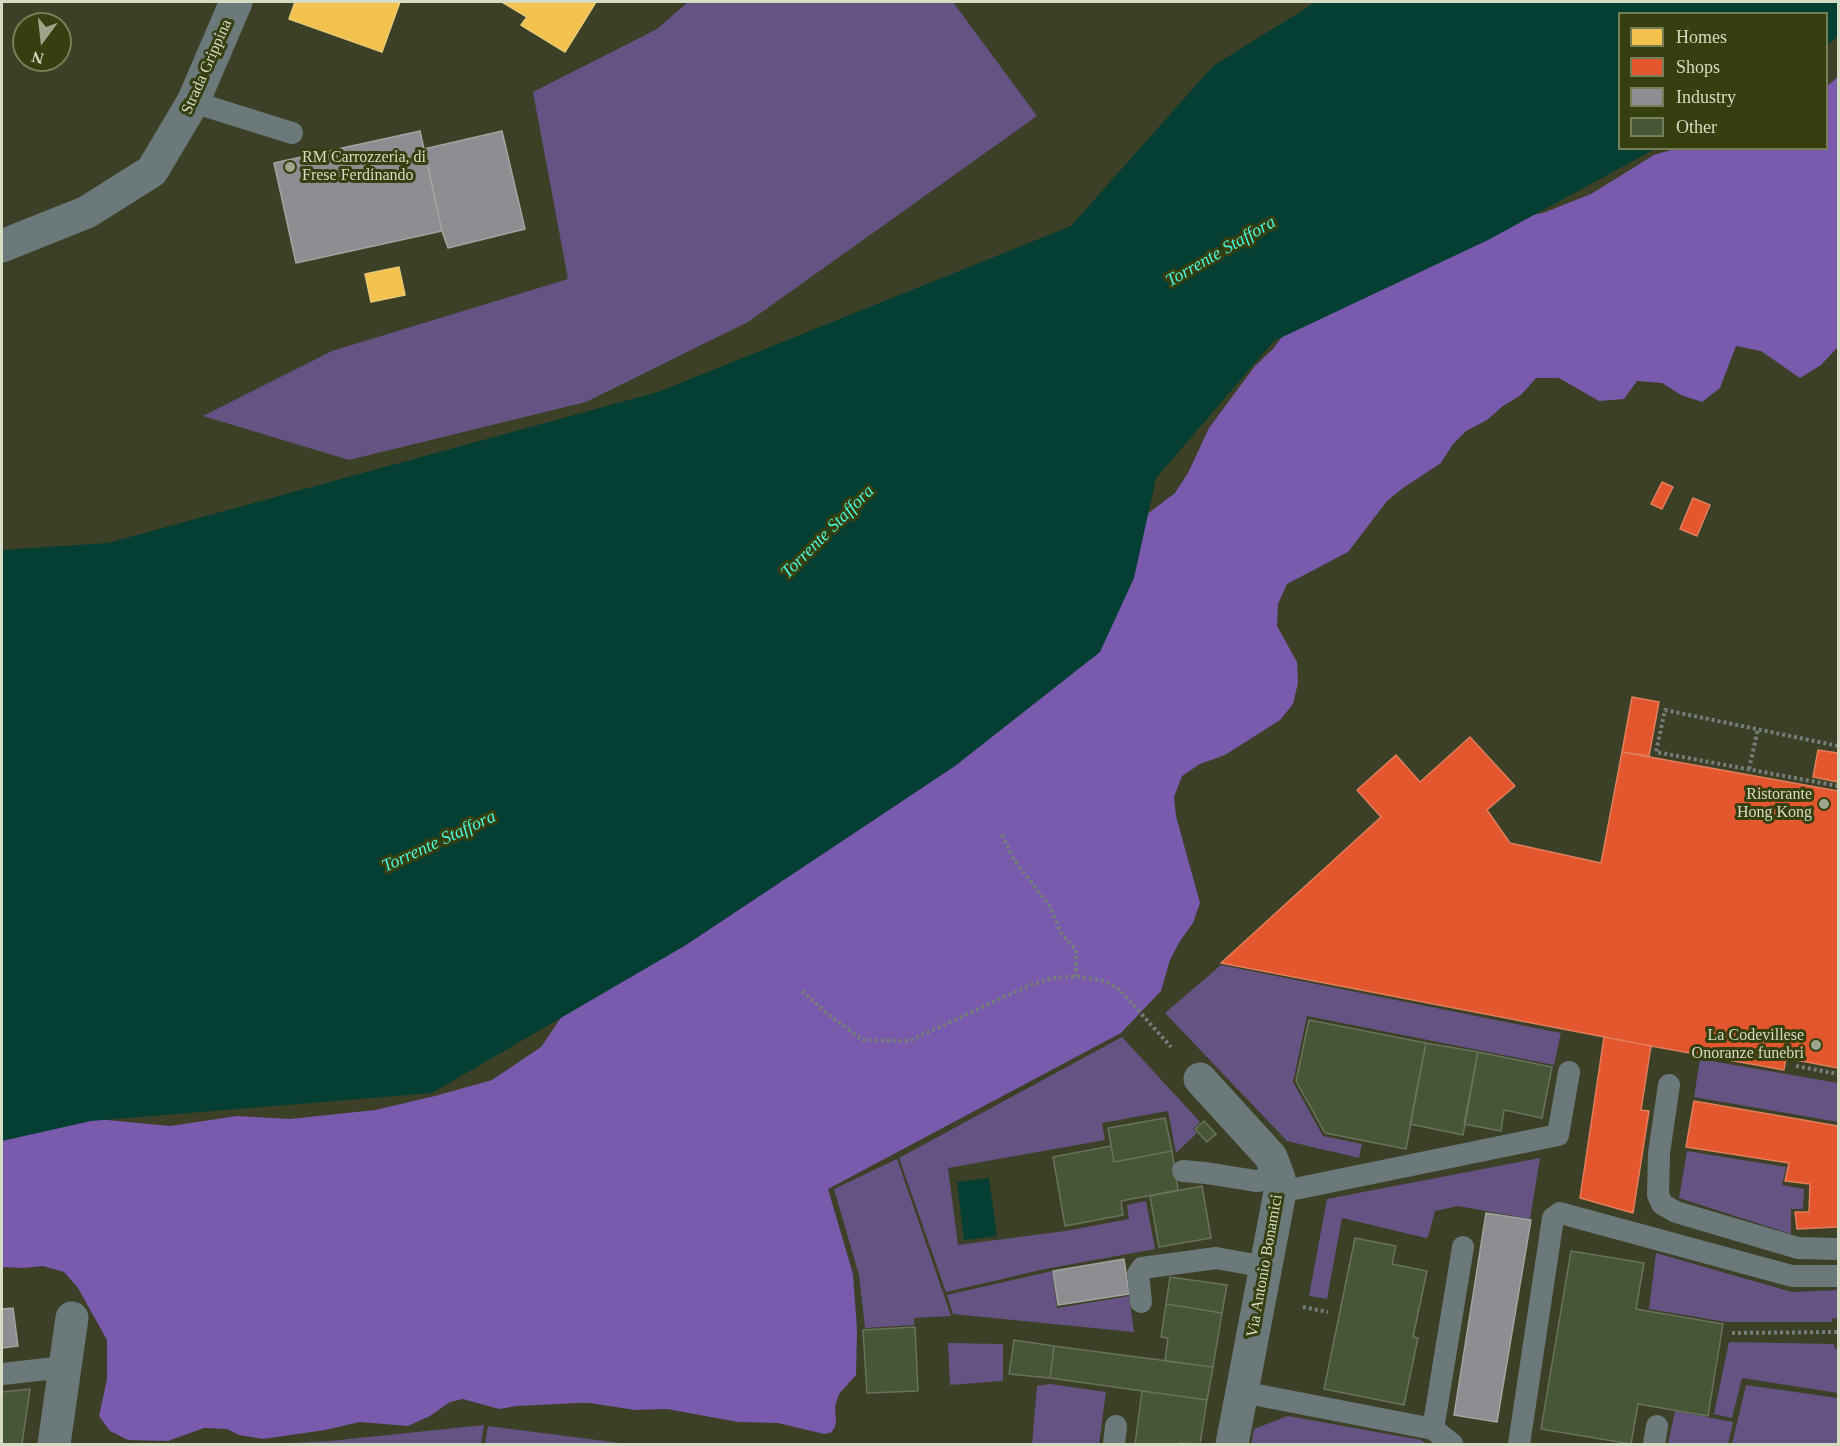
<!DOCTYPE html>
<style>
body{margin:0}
#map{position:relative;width:1840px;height:1446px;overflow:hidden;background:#3b4026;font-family:"Times New Roman",serif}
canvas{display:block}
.frame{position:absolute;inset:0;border:3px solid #d5dcc3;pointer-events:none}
.legend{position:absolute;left:1618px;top:12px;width:210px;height:138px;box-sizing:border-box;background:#363f10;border:2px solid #767e58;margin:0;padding:8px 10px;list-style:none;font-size:18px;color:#d5dcc3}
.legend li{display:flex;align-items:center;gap:12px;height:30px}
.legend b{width:30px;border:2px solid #767e58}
.north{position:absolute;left:12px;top:12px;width:60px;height:60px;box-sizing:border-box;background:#363f10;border:2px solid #767e58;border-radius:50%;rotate:195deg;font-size:16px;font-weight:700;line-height:24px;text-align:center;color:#d5dcc3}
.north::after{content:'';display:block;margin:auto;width:21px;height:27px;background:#9fa58c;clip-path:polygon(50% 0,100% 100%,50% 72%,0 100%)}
</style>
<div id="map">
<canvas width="1840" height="1446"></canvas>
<div class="frame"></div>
<ul class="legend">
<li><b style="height:16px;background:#f2c14e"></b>Homes</li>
<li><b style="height:16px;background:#e4572e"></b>Shops</li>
<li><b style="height:16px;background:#8d8d92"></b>Industry</li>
<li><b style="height:16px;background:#465636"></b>Other</li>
</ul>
<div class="north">N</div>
</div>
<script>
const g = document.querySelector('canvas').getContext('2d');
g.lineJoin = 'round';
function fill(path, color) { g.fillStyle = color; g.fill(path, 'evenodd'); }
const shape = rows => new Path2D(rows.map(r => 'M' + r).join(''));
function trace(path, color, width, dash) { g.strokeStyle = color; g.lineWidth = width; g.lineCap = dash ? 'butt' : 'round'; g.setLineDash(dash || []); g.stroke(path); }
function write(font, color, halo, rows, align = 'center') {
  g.font = font + ' "Times New Roman",serif'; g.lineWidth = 6; g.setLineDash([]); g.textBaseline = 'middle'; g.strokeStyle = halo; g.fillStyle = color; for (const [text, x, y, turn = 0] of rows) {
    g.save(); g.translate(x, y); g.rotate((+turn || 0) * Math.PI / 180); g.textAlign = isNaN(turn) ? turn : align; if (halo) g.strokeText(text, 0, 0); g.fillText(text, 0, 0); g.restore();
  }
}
fill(shape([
 [688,2,953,2,1037,116,748,322,586,402,349,460,203,416,332,351,568,279,533,92,657,29],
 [1221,965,1561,1033,1554,1065,1307,1016,1293,1082,1323,1136,1362,1144,1359,1158,1287,1141,1165,1013],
 [1122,1037,1200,1122,1193,1129,1197,1133,1176,1153,1168,1111,1102,1123,1105,1140,948,1168,958,1245,1065,1231,1129,1219,1127,1205,1146,1201,1155,1249,1045,1269,946,1292,899,1158],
 [1700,1059,1838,1083,1838,1122,1694,1097],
 [1687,1151,1786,1167,1782,1185,1804,1189,1803,1209,1791,1209,1791,1234,1679,1198],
 [1540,1158,1530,1219,1458,1206,1435,1211,1428,1237,1426,1238,1342,1218,1327,1299,1309,1296,1327,1199],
 [897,1159,951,1316,914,1318,914,1325,865,1328,859,1275,834,1189],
 [1656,1253,1792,1292,1838,1290,1838,1318,1832,1319,1832,1322,1726,1322,1649,1309],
 [1052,1271,1057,1308,1129,1296,1134,1332,953,1314,947,1295],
 [1729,1342,1834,1344,1835,1349,1838,1349,1838,1393,1742,1378,1732,1418,1714,1414],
 [948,1343,1003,1344,1003,1381,950,1385],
 [1050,1384,1106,1392,1099,1444,1032,1444,1037,1386],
 [1746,1385,1838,1398,1838,1444,1732,1444],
 [1675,1411,1733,1422,1728,1444,1668,1444],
 [1288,1416,1421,1440,1427,1444,1251,1444,1254,1429],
 [484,1425,481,1444,267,1444,330,1441],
 [488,1426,628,1444,485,1444]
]), '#655383');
fill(shape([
 [1838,77,1838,347,1821,365,1800,378,1761,351,1736,346,1720,388,1702,402,1681,395,1662,383,1637,381,1624,399,1599,401,1559,378,1536,378,1521,395,1503,406,1487,420,1466,431,1453,444,1441,463,1403,488,1387,501,1348,552,1287,584,1278,604,1277,626,1297,662,1298,683,1293,704,1280,720,1225,755,1200,764,1182,776,1174,797,1176,816,1200,903,1193,923,1180,941,1170,960,1161,991,1121,1033,828,1189,853,1274,857,1330,856,1375,839,1394,835,1406,836,1423,834,1429,830,1433,824,1434,778,1423,738,1422,667,1409,635,1410,590,1403,577,1403,517,1406,499,1409,463,1399,450,1402,430,1416,408,1426,360,1422,325,1430,263,1439,239,1435,227,1429,204,1428,168,1441,128,1440,110,1431,99,1416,107,1379,107,1340,78,1288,64,1272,43,1266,24,1268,2,1267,2,1118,86,1118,170,1126,237,1116,290,1119,375,1110,435,1096,492,1080,541,1047,583,985,1146,515,1175,493,1188,473,1209,428,1255,366,1273,349,1287,330,1492,222,1543,213,1591,194,1654,155,1674,149,1826,148,1827,86]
]), '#795aac');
fill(shape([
 [1316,2,1838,2,1838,36,1827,45,1826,14,1620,14,1620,148,1655,149,1488,240,1274,341,1156,478,1134,578,1100,652,955,766,686,945,432,1093,91,1121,2,1141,2,550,108,543,658,392,1071,226,1213,66],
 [989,1178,997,1236,964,1240,957,1182]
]), '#053e33');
const homes = shape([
 [295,2,400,2,382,52,289,19,295,2],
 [502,2,596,2,565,52,521,25,527,17,502,2],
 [399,267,405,295,371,302,365,274,399,267]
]);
fill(homes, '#f2c14e');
trace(homes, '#e9c971', 1.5);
const shops = shape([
 [1662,482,1673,487,1662,509,1651,504,1662,482],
 [1693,498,1710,505,1697,536,1680,529,1693,498],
 [1632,697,1659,702,1649,756,1622,752,1632,697],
 [1470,737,1515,786,1487,810,1510,843,1601,863,1622,752,1838,791,1838,1068,1786,1058,1784,1070,1651,1046,1221,963,1381,817,1357,790,1396,755,1420,782,1470,737],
 [1818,750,1838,753,1838,782,1813,777,1818,750],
 [1604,1037,1651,1046,1641,1110,1649,1111,1633,1213,1580,1198,1604,1037],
 [1694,1101,1838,1126,1838,1227,1797,1229,1795,1212,1809,1212,1810,1184,1785,1181,1789,1163,1686,1147,1694,1101]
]);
fill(shops, '#e4572e');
trace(shops, '#e07f5b', 1.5);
const industry = shape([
 [420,131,442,231,296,263,274,163,420,131],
 [502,131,525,229,448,248,442,231,424,149,502,131],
 [1486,1213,1531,1220,1497,1422,1454,1415,1486,1213],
 [1124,1259,1129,1294,1058,1305,1053,1271,1124,1259],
 [13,1308,18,1346,2,1348,2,1309,13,1308]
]);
fill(industry, '#8d8d92');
trace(industry, '#a3a5a1', 1.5);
const building = shape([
 [1309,1020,1426,1043,1406,1149,1325,1133,1296,1081,1309,1020],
 [1426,1043,1478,1052,1463,1135,1410,1124,1426,1043],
 [1478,1052,1552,1067,1542,1118,1504,1110,1501,1131,1464,1124,1478,1052],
 [1165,1118,1172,1151,1114,1162,1108,1128,1165,1118],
 [1204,1121,1216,1134,1207,1142,1195,1129,1204,1121],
 [1111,1146,1114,1162,1172,1151,1178,1190,1121,1201,1123,1215,1065,1226,1053,1157,1111,1146],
 [1202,1186,1211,1238,1159,1247,1150,1196,1202,1186],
 [1355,1238,1396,1246,1392,1264,1427,1271,1413,1337,1418,1338,1404,1405,1324,1389,1355,1238],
 [1571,1251,1644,1263,1636,1309,1723,1324,1708,1416,1638,1404,1631,1444,1541,1429,1571,1251],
 [1170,1277,1227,1285,1222,1313,1166,1304,1170,1277],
 [1166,1304,1222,1313,1213,1367,1165,1361,1168,1338,1161,1337,1166,1304],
 [915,1327,918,1391,867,1393,863,1330,915,1327],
 [1014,1340,1054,1346,1050,1378,1009,1374,1014,1340],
 [1054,1346,1213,1367,1207,1400,1050,1378,1054,1346],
 [30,1389,22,1444,2,1444,2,1392,30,1389],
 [1142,1391,1207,1400,1200,1444,1179,1443,1179,1444,1135,1444,1142,1391]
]);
fill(building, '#465636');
trace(building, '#69725e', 1.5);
trace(shape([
 [1838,746,1665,710,1656,752,1838,786],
 [1749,769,1758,729],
 [1002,835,1014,860,1049,905,1061,933,1076,950,1076,976],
 [802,991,830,1016,863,1040,909,1041,1028,986,1052,978,1076,976,1104,981,1120,990,1171,1047],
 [1796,1066,1838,1074],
 [1303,1307,1328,1312],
 [1732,1333,1838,1332]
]), '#747e7b', 4, [3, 3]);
trace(shape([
 [193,102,292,133],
 [1669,1085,1659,1153,1658,1195,1662,1204,1676,1212,1798,1248,1838,1249],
 [1183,1171,1206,1173,1256,1181,1279,1178],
 [1280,1192,1558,1135,1569,1072],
 [1141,1302,1138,1274,1142,1268,1216,1258,1266,1267],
 [2,1374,65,1367],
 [1242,1392,1433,1429],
 [1114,1444,1116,1426],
 [1452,1444,1433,1429,1463,1247],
 [1519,1444,1553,1218,1560,1213,1792,1276,1838,1276],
 [1654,1444,1657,1426]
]), '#6c797a', 22);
trace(shape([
 [2,246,87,212,152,171,193,102,236,2],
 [1200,1079,1271,1157,1279,1178,1280,1192,1232,1444],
 [54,1444,72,1318]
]), '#6c797a', 33);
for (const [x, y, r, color] of [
 [290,167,6,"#9fa58c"],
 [1824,804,6,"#9fa58c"],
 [1816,1045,6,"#9fa58c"]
]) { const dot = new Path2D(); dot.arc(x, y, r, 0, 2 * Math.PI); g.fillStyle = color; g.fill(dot); trace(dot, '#363f10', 2); }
write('16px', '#d5dcc3', '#363f10', [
 ["Strada Grippina",207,67,-66],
 ["Via Antonio Bonamici",1265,1266,-80]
]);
write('16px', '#d5dcc3', '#363f10', [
 ["RM Carrozzeria, di",302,158,"left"],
 ["Frese Ferdinando",302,176,"left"],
 ["Ristorante",1812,795],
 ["Hong Kong",1812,813],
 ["La Codevillese",1804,1036],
 ["Onoranze funebri",1804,1054]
], 'right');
write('italic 18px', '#4af8db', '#363f10', [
 ["Torrente Staffora",1221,252,-30],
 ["Torrente Staffora",828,532,-45],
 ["Torrente Staffora",439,842,-25]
]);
</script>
